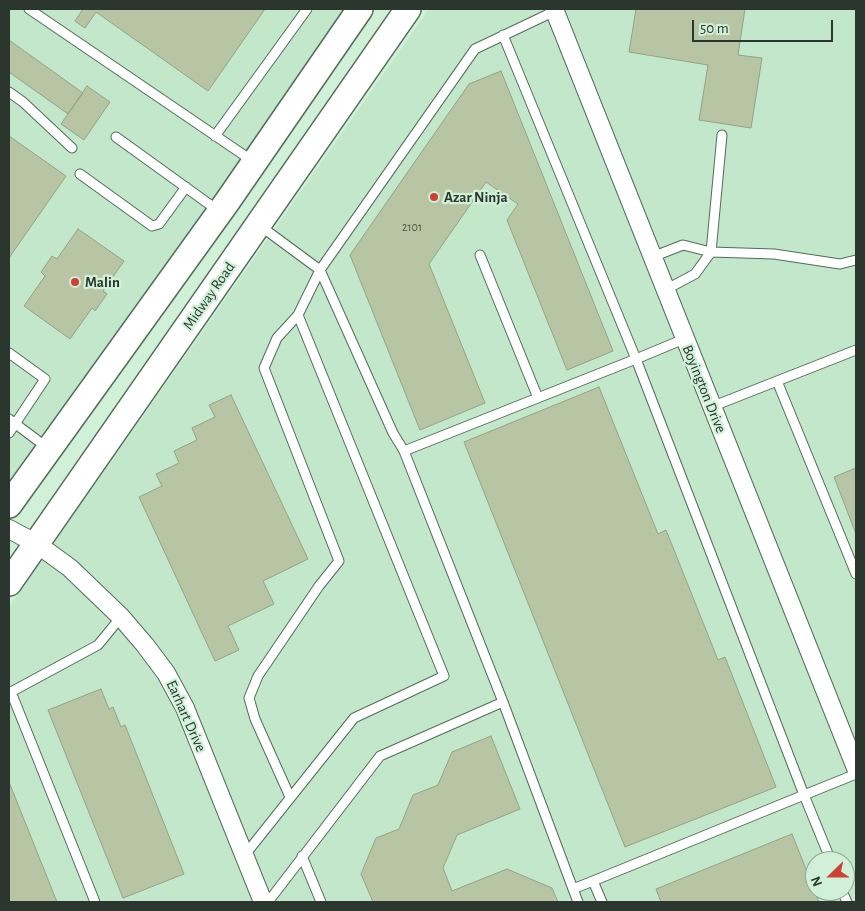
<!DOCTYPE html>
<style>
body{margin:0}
#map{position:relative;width:865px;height:911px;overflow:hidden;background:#d1f0d8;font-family:"Alegreya Sans",sans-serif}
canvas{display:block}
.frame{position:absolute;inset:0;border:10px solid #2b372e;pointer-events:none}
.north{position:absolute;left:805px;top:851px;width:50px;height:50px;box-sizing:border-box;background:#d1f0d8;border:1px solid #8fa694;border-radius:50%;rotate:248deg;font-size:14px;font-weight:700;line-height:20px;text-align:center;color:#2b372e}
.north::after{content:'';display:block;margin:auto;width:18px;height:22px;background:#ce4134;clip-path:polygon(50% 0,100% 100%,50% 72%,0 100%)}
.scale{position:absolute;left:692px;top:20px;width:141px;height:22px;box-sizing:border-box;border:2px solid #2b372e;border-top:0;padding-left:6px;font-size:15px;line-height:18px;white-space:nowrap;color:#2b372e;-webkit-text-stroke:4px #d1f0d8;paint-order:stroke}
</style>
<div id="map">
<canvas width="865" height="911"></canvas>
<div class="frame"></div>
<div class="north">N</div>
<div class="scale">50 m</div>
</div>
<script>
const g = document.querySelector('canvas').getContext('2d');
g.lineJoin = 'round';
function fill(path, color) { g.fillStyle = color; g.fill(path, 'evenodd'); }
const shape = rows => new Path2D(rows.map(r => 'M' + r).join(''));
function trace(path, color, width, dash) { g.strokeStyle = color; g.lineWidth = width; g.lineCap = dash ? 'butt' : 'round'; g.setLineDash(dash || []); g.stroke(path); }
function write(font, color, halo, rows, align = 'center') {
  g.font = font + ' "Alegreya Sans",sans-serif'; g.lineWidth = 4.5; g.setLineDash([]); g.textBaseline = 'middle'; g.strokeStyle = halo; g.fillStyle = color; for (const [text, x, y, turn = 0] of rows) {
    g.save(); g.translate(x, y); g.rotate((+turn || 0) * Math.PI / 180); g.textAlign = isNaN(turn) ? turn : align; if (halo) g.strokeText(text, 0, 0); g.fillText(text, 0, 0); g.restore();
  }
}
fill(shape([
 [9,9,346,9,9,488],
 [429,9,856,9,856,902,9,902,9,607],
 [815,861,845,861,845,891,815,891]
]), '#c2e7ca');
const building = shape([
 [83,9,265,9,208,91,96,12,85,28,75,21,83,9],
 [636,9,745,9,738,55,762,58,751,128,699,120,708,65,629,52,636,9],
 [9,40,83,93,68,114,9,72,9,40],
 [501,71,613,351,567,370,507,220,518,204,486,182,429,264,485,403,420,430,350,255,469,84,501,71],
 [87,86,110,102,84,140,61,124,87,86],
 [9,136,66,176,9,258,9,136],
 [78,229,124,261,103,291,107,294,95,311,92,308,70,339,24,306,45,276,41,272,52,256,57,259,78,229],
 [599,387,658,534,666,530,718,660,725,657,776,787,625,847,464,442,599,387],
 [231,395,308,559,263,581,274,604,228,626,239,650,215,661,139,497,162,486,156,474,179,463,174,451,197,440,192,428,215,417,209,405,231,395],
 [856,468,856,534,834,477,856,468],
 [101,689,109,709,113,707,121,727,125,725,184,874,123,898,48,710,101,689],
 [491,736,520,809,457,835,443,868,452,891,507,869,552,888,558,902,373,902,361,874,376,838,399,829,413,795,438,785,452,752,491,736],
 [9,782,57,902,9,902,9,782],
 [792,834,819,902,661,902,656,889,792,834]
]);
fill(building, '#b7c5a5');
trace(building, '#96a385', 1);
const lane = shape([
 [29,9,254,162],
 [503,35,636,359,684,339],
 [9,92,23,102,72,148],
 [215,136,307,9],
 [116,137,220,212],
 [80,174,152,226,159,224,186,187],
 [259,225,320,270,475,49,555,11],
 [480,255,538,398],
 [652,257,683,245,711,252,774,254,840,264,856,260],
 [320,270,393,433,404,451],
 [665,290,695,274,711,252,722,135],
 [9,353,45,379,9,433],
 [777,381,856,574],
 [711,407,856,350],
 [9,419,49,449],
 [290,797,255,719,249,698,258,676,319,586,339,561,264,368,277,338,298,315],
 [244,856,354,718,444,676,298,315,320,270],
 [302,856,321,902],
 [593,881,573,889,503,702,404,451,636,359,804,795,856,774],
 [573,889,578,902],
 [842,891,847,902],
 [95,902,11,692,98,645,121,617],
 [268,902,380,756,503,702],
 [602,902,593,881,804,795,831,861]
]);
const street = shape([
 [554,9,856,768],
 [9,529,37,544,70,568,121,617,145,645,166,673,185,708,263,902]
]);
const secondary = shape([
 [9,505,227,202,360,9],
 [9,583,408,9]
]);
trace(lane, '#526d58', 11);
trace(street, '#526d58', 20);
trace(secondary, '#526d58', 28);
trace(lane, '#fff', 9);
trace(street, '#fff', 18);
trace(secondary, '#fff', 25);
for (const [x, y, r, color] of [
 [434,197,5,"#ce4134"],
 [75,282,5,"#ce4134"]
]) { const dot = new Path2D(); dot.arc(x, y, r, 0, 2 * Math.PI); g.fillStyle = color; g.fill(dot); trace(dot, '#d1f0d8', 2); }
write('12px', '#4e5a4c', null, [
 ["2101",412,227]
]);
write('bold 15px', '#2b372e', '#d1f0d8', [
 ["Azar Ninja",444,197],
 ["Malin",85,282]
], 'left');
write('15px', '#2b372e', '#d1f0d8', [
 ["Midway Road",209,296,-55],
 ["Boyington Drive",704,389,68],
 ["Earhart Drive",186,716,66]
]);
</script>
